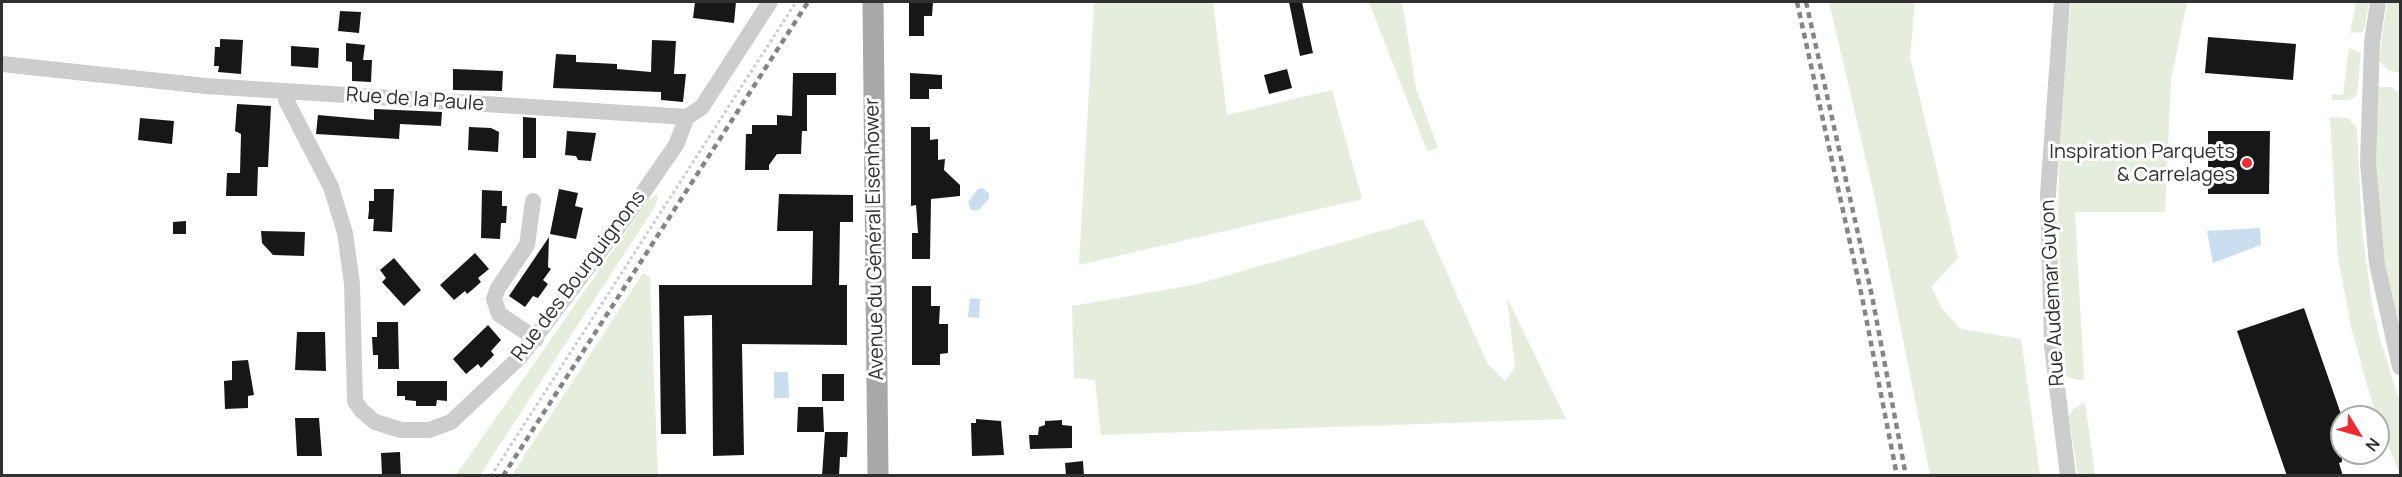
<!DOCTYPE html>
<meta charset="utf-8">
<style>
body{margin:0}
#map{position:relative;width:2402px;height:477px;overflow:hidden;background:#fff;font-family:Manrope,sans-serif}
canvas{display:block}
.frame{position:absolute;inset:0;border:3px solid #303030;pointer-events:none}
.north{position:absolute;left:2330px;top:405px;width:60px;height:60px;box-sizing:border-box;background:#fff;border:2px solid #acacac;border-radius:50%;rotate:127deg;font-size:16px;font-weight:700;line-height:24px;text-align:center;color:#303030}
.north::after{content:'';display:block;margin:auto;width:21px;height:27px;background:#ec2c33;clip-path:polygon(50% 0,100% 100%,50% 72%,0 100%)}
</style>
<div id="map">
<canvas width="2402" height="477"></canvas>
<div class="frame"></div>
<div class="north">N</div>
</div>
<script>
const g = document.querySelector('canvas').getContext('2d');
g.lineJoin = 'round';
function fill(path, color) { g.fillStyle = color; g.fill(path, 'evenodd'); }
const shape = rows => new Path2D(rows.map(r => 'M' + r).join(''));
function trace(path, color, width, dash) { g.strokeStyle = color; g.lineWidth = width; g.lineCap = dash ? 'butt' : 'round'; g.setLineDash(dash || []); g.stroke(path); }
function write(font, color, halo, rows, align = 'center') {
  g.font = font + ' Manrope,sans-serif'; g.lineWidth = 6; g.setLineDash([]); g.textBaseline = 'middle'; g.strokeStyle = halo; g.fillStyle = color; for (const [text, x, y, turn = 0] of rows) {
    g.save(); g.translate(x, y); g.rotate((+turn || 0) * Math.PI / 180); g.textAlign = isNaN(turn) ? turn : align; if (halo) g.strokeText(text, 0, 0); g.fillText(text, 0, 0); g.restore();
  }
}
fill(shape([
 [1094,2,1213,2,1227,115,1332,90,1362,199,1079,265],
 [1369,2,1402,2,1416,88,1438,148,1427,151],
 [1829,2,1915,2,1910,57,1958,258,1931,287,1942,308,1960,329,2021,339,2040,475,1930,475,1874,194],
 [2071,2,2187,2,2171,79,2165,212,2075,212,2084,379,2079,380,2067,377,2063,363,2058,215,2060,129],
 [2356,2,2369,2,2365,26,2362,32,2350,33],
 [2387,2,2400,2,2400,73,2388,70,2379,61],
 [2349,48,2361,53,2357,95,2349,100,2332,100,2332,94,2343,95],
 [2377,87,2391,87,2400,94,2400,339,2385,261,2375,167],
 [2330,117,2348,118,2357,128,2362,231,2372,304,2380,339,2400,403,2400,475,2373,406,2351,327,2338,258],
 [658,194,656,205,480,475,456,475,649,199],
 [1423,219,1487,363,1505,381,1515,367,1507,298,1566,419,1101,435,1095,380,1074,378,1072,306,1194,285],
 [643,273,650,277,658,475,512,475],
 [2085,402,2095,475,2078,475,2069,417,2072,410]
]), '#e5eddd');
fill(shape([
 [982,188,989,193,989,198,979,210,971,210,968,202,978,189],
 [2260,228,2261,245,2213,263,2207,231],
 [970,298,980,299,979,318,968,317],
 [774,372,788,372,789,398,774,398]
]), '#c9deee');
fill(shape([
 [695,2,736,2,734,23,693,18],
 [909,2,933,2,932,16,924,16,924,36,909,36],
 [1289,2,1302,2,1313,53,1300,56],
 [340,11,361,12,359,33,338,31],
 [2208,37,2296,44,2293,80,2205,73],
 [220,39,243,40,241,74,218,72,219,66,214,66,215,47,220,47],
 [652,40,676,41,674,74,686,74,683,102,661,100,661,92,553,88,556,54,576,55,576,62,617,64,617,69,651,72],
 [346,43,365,45,363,60,372,60,371,82,352,81,352,62,346,61],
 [291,46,319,48,318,68,291,66],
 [453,69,503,71,502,91,453,90],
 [1287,69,1292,88,1269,94,1264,75],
 [793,73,836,73,836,95,807,95,807,131,802,131,801,154,777,154,769,165,769,170,745,170,746,134,752,134,752,125,777,125,777,115,792,116],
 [910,73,942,75,942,89,929,89,929,99,910,99],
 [237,104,271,106,268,167,258,167,257,196,226,196,227,173,240,173,241,134,235,131],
 [374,109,442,112,441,126,400,124,399,139,316,134,318,115,374,120],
 [523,117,536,118,536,158,523,158],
 [140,118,174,121,172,144,138,140],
 [469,127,491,128,499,132,498,152,468,150],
 [911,127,930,127,930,140,938,139,938,160,945,159,944,170,960,185,960,196,931,199,930,259,912,259,912,233,918,233,916,205,911,206],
 [567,131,596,133,591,161,578,160,576,156,565,155],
 [2208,131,2270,131,2269,194,2208,194],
 [374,189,394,189,392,232,373,231,374,219,368,219,369,210,369,201,374,201],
 [559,189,578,193,575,206,583,208,576,239,550,234],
 [482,190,502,191,502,206,507,206,506,223,501,223,500,239,481,238],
 [779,194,853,195,853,222,840,222,839,285,847,285,847,345,742,344,744,455,713,456,712,315,684,316,686,434,661,434,659,285,812,285,813,231,777,231],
 [186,221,186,234,173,234,173,222],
 [261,231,305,232,304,256,273,255,262,243],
 [549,237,548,267,551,269,543,280,548,284,538,298,533,296,525,307,509,296],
 [475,253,489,269,478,278,481,282,472,290,467,294,465,291,454,300,440,285],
 [394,258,421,290,404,306,382,282,386,278,380,270],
 [912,286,931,286,931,306,940,306,939,324,948,324,948,353,940,354,940,365,912,365],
 [2304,308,2342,417,2342,462,2339,463,2343,476,2287,476,2237,331],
 [377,322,398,322,399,369,378,369,378,355,373,355,372,337,377,337],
 [488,325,501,340,491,351,494,355,481,368,478,364,466,374,453,359],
 [297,332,325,332,326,371,295,370],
 [248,360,254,395,248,396,248,408,225,409,224,381,232,380,232,361],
 [822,374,844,374,844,401,822,401],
 [397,381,447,381,447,401,437,400,436,406,416,406,416,401,405,400,405,396,397,396],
 [798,407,823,407,824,432,797,432],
 [295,418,319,418,322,456,297,456],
 [976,419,1001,421,1004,455,972,456,971,423,976,423],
 [1062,420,1062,425,1072,426,1072,448,1030,449,1029,435,1038,435,1039,427,1045,425,1045,421],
 [825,432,848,432,847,457,840,457,839,476,822,476],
 [400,452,401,476,382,476,381,453],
 [1083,461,1084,476,1066,476,1065,463]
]), '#171717');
trace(shape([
 [491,476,796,2]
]), '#cdcdcd', 3, [3, 3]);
trace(shape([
 [2062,2,2048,194,2052,346,2068,476],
 [2378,2,2372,43,2368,163,2377,264,2400,367],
 [2,64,206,86,687,117,702,107,770,2],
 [288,92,286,100,331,187,345,233,352,284,355,401,361,410,375,422,401,430,429,430,451,422,521,356,631,210,676,145,687,117],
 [533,201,527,245,498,288,494,299,499,314,536,339]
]), '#cdcdcd', 16);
trace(shape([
 [873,2,878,476]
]), '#a8a8a8', 21);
trace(shape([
 [1797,2,1862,297,1897,476],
 [1806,2,1872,296,1906,476],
 [503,476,808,2]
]), '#858585', 4.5, [6, 4.5]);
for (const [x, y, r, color] of [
 [2247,163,6,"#ec2c33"]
]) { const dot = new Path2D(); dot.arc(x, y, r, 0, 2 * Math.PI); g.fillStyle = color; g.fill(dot); trace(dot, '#fff', 2); }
write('20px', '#303030', '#fff', [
 ["Rue de la Paule",415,100,4],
 ["Avenue du Général Eisenhower",875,239,-91],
 ["Rue des Bourguignons",579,276,-53],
 ["Rue Audemar Guyon",2053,293,-93]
]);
write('20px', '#303030', '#fff', [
 ["Inspiration Parquets",2235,152],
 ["& Carrelages",2235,175]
], 'right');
</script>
